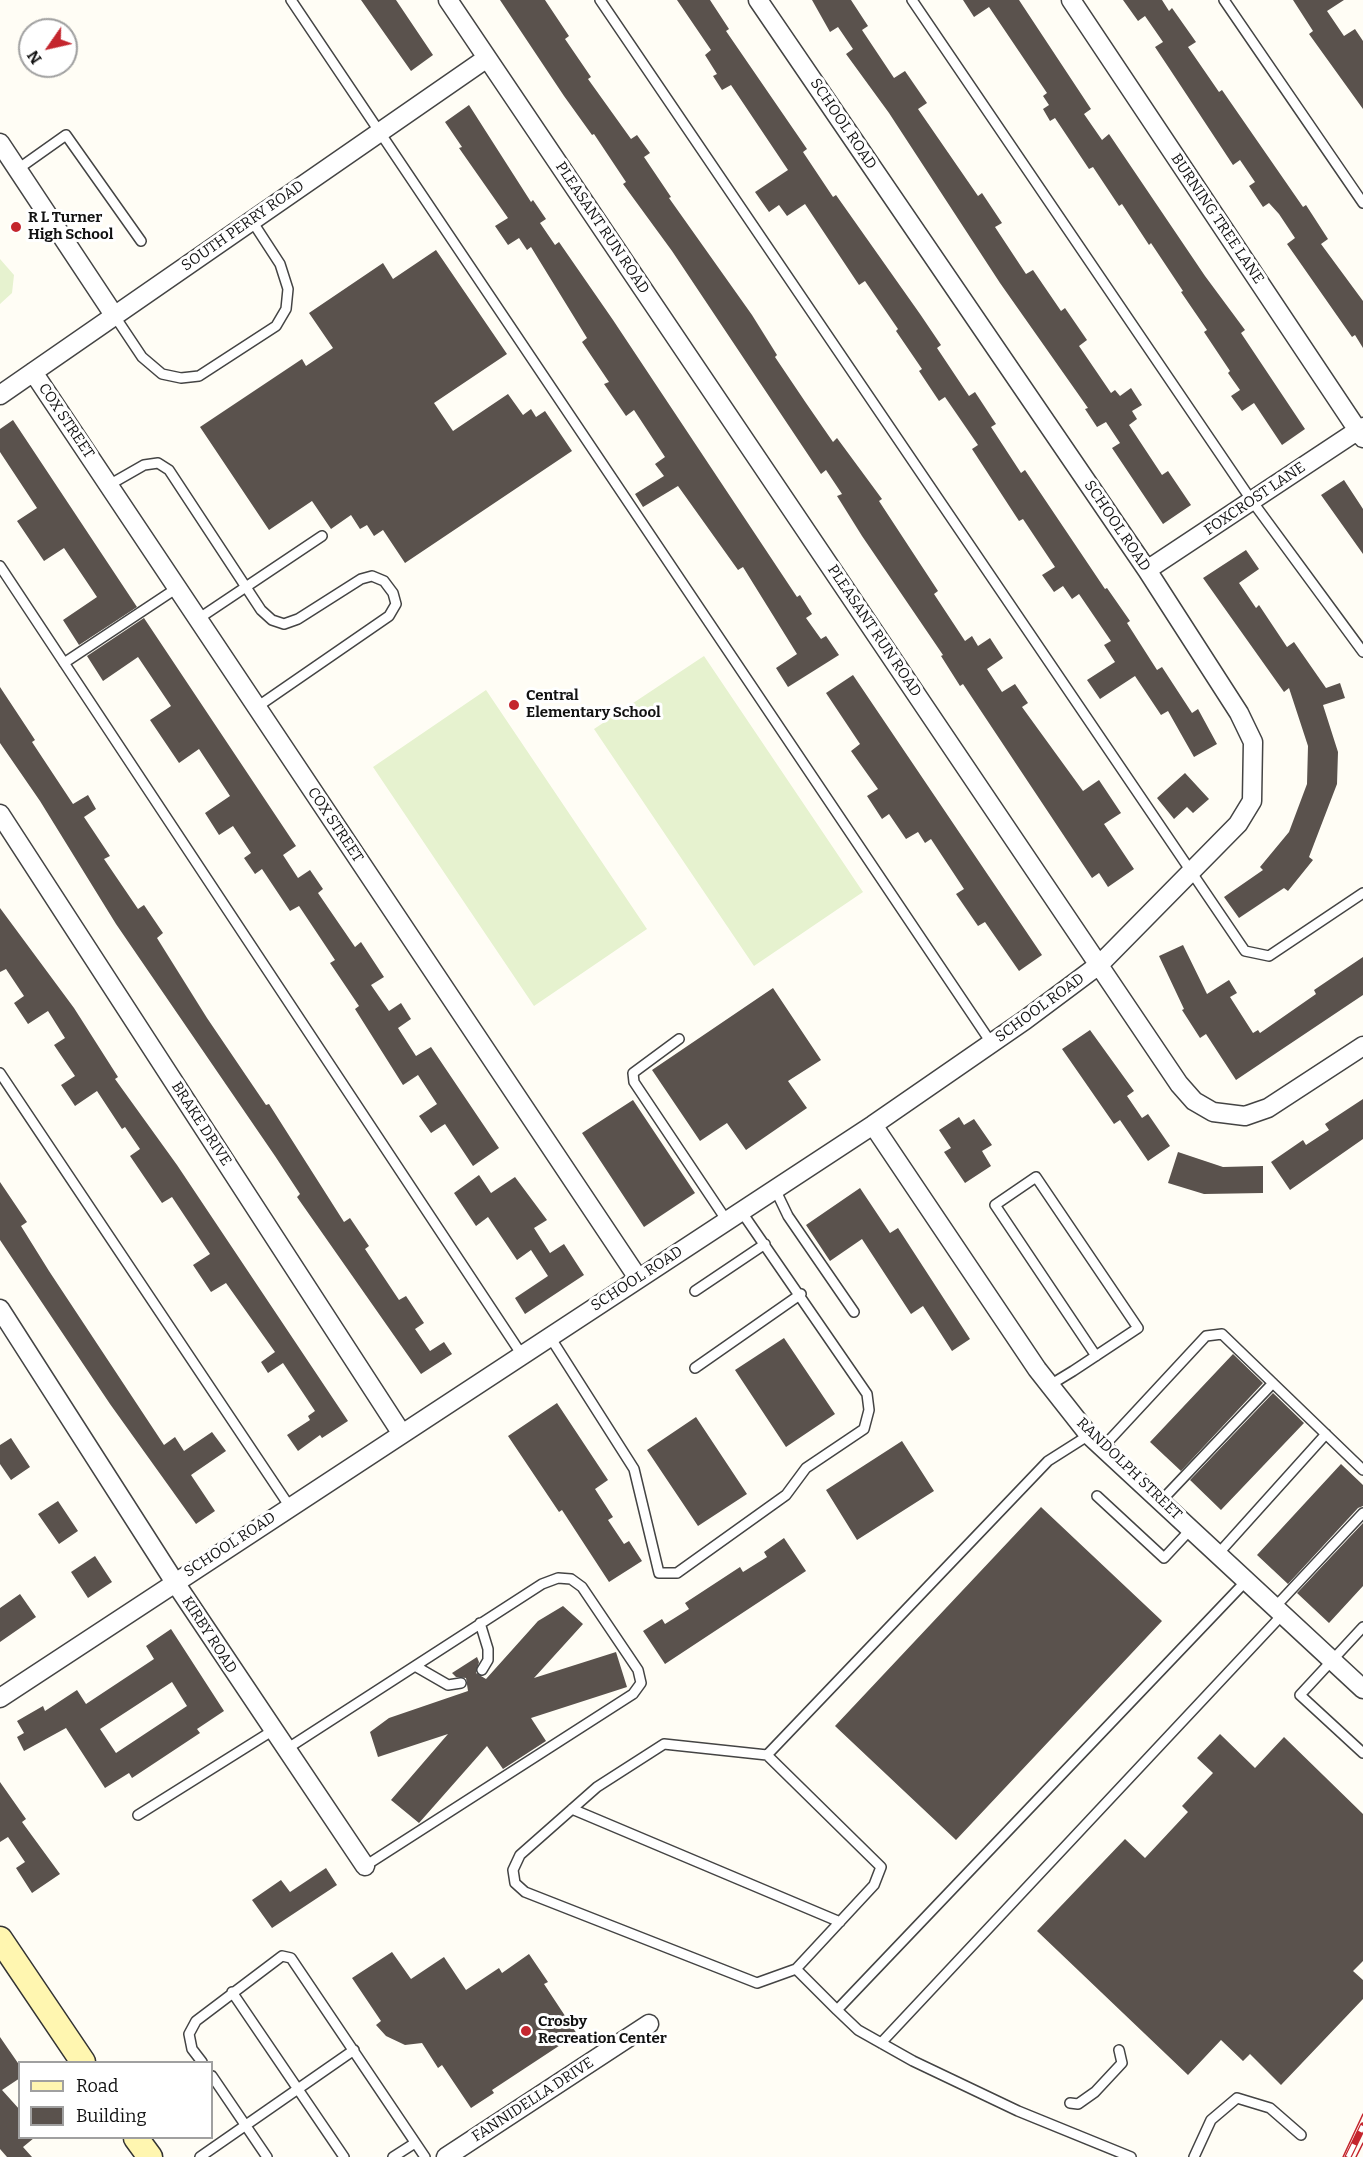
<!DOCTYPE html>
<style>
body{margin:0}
#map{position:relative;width:1363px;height:2157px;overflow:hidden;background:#fffdf5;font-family:Bitter,serif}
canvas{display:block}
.legend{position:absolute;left:18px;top:2061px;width:195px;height:78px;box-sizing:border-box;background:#fff;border:2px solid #a0a0a0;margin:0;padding:8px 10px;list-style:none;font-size:18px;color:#111}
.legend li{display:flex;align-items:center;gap:12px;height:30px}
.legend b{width:30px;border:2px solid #a0a0a0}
.north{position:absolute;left:18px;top:18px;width:60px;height:60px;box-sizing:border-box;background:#fff;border:2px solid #a0a0a0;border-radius:50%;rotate:236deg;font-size:16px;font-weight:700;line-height:24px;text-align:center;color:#111}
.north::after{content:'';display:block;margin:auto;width:21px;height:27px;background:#c4262e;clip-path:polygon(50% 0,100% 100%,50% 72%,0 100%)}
</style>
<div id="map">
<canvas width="1363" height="2157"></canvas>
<ul class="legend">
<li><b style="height:8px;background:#fff6b0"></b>Road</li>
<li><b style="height:16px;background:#5a524d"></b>Building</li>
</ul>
<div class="north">N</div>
</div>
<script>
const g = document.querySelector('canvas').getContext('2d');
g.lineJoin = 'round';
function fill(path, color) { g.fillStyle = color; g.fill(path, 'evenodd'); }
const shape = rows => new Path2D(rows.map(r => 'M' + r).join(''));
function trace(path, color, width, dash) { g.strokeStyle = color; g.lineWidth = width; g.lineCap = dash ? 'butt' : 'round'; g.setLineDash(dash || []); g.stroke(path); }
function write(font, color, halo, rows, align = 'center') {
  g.font = font + ' Bitter,serif'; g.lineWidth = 6; g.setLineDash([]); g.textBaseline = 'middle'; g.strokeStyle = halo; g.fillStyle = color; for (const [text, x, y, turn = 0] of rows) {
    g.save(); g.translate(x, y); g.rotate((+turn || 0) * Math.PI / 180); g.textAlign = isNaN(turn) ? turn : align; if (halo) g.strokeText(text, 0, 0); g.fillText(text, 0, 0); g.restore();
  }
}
fill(shape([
 [0,259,14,275,12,293,0,304],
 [704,656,863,892,754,966,594,729],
 [486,690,647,929,534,1006,373,767]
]), '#e6f2cf');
fill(shape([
 [361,0,396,0,433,55,411,71],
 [500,0,545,0,569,36,565,39,591,77,588,79,631,139,637,135,650,153,644,157,671,197,669,198,752,315,777,355,775,357,806,403,833,442,837,438,882,499,879,501,938,591,934,594,965,641,972,636,978,646,990,638,1003,658,987,669,1002,692,1015,684,1028,703,1022,707,1083,791,1099,780,1121,813,1104,824,1134,869,1108,887,1099,873,1092,878,963,684,960,686,941,656,943,655,862,536,837,496,842,494,826,470,821,474,672,251,623,184,626,182,594,134,592,135,564,96],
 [677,0,710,0,729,29,726,31,807,149,803,152,833,197,836,195,920,314,941,345,937,348,969,396,975,392,996,424,991,427,1021,473,1025,470,1105,589,1107,588,1130,621,1127,623,1157,670,1162,667,1192,713,1198,709,1217,744,1194,757,1168,711,1161,715,1135,676,1100,699,1087,680,1115,662,1104,645,1111,641,1079,594,1072,599,1063,586,1054,592,1042,575,1055,567,1023,519,1019,521,972,449,978,445,945,397,939,401,919,371,922,369,896,331,898,329,865,281,859,285,805,204,787,216,779,205,769,212,755,192,788,170,731,85,722,90,713,76,717,74,705,55,711,50],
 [812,0,851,0,868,26,862,30,894,78,905,71,927,103,918,109,978,196,982,193,1002,223,995,227,1026,274,1033,270,1061,311,1065,308,1087,340,1079,346,1111,393,1115,390,1120,396,1131,388,1142,405,1132,411,1137,419,1129,425,1162,475,1168,471,1191,505,1163,524,1112,448,1120,443,1106,422,1097,427,1085,409,1088,408,1000,283,889,113,846,54,853,49,838,27,830,32],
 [963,0,1019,0,1091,109,1084,114,1102,140,1109,134,1205,276,1245,330,1241,333,1305,429,1282,445,1254,403,1242,411,1231,396,1240,390,1228,373,1230,371,1204,332,1207,330,1181,292,1183,291,1151,243,1149,245,1122,204,1119,206,1093,167,1089,169,1055,118,1050,121,1043,109,1049,105,1043,96,1047,93,989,7,974,17],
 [1123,0,1162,0,1169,11,1172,8,1196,42,1188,47,1219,92,1222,90,1303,207,1306,205,1328,239,1321,244,1363,301,1363,348,1355,335,1352,337,1287,244,1295,238,1279,214,1269,203,1263,207,1249,186,1255,182,1240,160,1233,165,1169,68,1155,47,1163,42,1145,16,1138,21],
 [1293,0,1344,0,1327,11,1344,36,1355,29,1363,41,1363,109,1309,34,1313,31],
 [469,105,531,202,533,200,546,219,540,223,555,245,559,242,613,320,797,597,800,595,812,614,806,618,821,639,826,636,839,655,788,687,776,668,797,654,743,567,738,570,678,486,643,507,635,494,664,476,655,464,665,457,634,410,626,416,604,384,609,382,582,342,587,338,531,247,527,250,519,238,508,245,495,226,508,218,459,148,462,147,445,122],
 [436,250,507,354,434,403,453,431,508,394,523,415,531,409,536,417,545,411,572,451,405,563,383,530,374,536,367,525,360,529,351,515,331,529,312,501,269,530,200,427,302,359,306,366,333,348,309,313,383,263,393,279],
 [13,420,137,607,79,645,63,620,97,597,64,548,44,561,17,521,37,508,0,452,0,429],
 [1344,480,1363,509,1363,554,1321,495],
 [1246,550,1259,569,1239,583,1256,608,1259,605,1287,647,1294,642,1326,688,1340,683,1345,698,1323,705,1338,752,1337,784,1309,857,1313,860,1288,891,1284,888,1239,918,1224,897,1263,870,1260,867,1289,832,1307,784,1308,746,1289,688,1284,692,1203,578],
 [144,618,296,846,283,855,298,878,310,870,323,889,318,893,355,947,361,942,384,977,371,985,389,1011,401,1003,411,1019,398,1028,416,1056,431,1047,499,1148,473,1166,445,1124,431,1133,419,1116,437,1104,418,1075,403,1085,355,1009,359,1006,330,963,335,960,299,906,290,911,262,869,255,874,244,858,251,853,233,826,219,835,205,813,230,796,199,749,179,763,150,720,171,706,138,657,103,681,87,656],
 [853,675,1042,955,1019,971,985,922,978,926,956,894,964,889,931,839,925,843,918,832,906,839,889,814,882,819,867,796,878,789,851,751,860,744,826,693],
 [0,687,35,740,32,742,73,804,88,795,96,809,84,817,110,856,104,859,138,909,144,905,163,933,157,938,207,1018,266,1105,269,1104,344,1222,350,1218,369,1246,365,1249,399,1300,406,1296,424,1323,415,1329,430,1351,444,1342,452,1354,421,1374,297,1197,300,1194,275,1156,116,924,40,801,0,743],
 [1185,773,1209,799,1193,813,1187,807,1174,819,1157,798],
 [0,908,74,1008,118,1077,115,1079,177,1165,348,1421,322,1438,320,1435,298,1451,287,1435,310,1420,308,1416,315,1411,283,1363,268,1373,261,1362,275,1352,226,1283,211,1292,193,1265,210,1254,172,1197,162,1203,130,1156,140,1149,125,1127,122,1129,97,1091,75,1106,61,1085,75,1076,54,1045,65,1038,48,1011,28,1024,14,1003,24,996,6,969,0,972],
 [1183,945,1207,994,1229,980,1237,993,1230,997,1253,1033,1258,1030,1260,1033,1316,994,1314,990,1363,957,1363,995,1236,1080,1206,1034,1200,1038,1182,1010,1184,1009,1159,956],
 [773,988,821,1060,788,1081,807,1108,746,1150,727,1123,700,1141,652,1070],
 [1090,1030,1134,1091,1127,1096,1142,1118,1148,1114,1170,1146,1148,1161,1120,1120,1114,1124,1062,1049],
 [1363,1099,1363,1139,1290,1190,1271,1162,1303,1140,1306,1145,1329,1130,1325,1124],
 [633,1100,695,1193,644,1227,582,1133],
 [959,1117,964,1125,974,1119,992,1145,982,1151,991,1166,965,1183,944,1152,951,1148,939,1130],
 [1178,1152,1223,1167,1263,1166,1263,1193,1204,1194,1168,1183],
 [479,1175,491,1193,515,1177,547,1220,534,1228,550,1253,564,1244,584,1275,525,1314,515,1298,548,1276,531,1250,517,1260,488,1217,476,1226,454,1193],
 [0,1182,27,1222,21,1226,49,1271,164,1445,175,1437,184,1451,212,1432,226,1451,191,1475,215,1511,196,1524,110,1404,0,1240],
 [860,1188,890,1233,898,1228,970,1339,952,1351,923,1306,911,1314,862,1239,830,1261,806,1225],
 [784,1338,835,1414,786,1447,735,1370],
 [1233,1354,1263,1383,1181,1471,1150,1442],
 [1273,1393,1304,1423,1221,1510,1190,1480],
 [557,1403,608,1480,595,1489,613,1517,608,1520,624,1544,629,1541,642,1561,609,1582,562,1510,559,1512,508,1436],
 [696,1417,747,1494,698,1526,647,1450],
 [11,1438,30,1467,11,1480,0,1464,0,1445],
 [902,1441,934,1491,857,1540,826,1490],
 [1341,1464,1363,1485,1363,1506,1358,1508,1288,1584,1257,1555],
 [58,1501,78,1531,59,1544,38,1514],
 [1041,1507,1162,1621,956,1840,835,1726],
 [1363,1523,1363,1586,1329,1623,1297,1593],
 [784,1538,806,1571,665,1664,643,1631,662,1619,665,1624,689,1609,685,1603,740,1567,743,1572,767,1557,764,1552],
 [95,1556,112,1582,88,1598,71,1572],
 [20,1594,36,1617,0,1642,0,1608],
 [563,1606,583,1624,534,1678,616,1652,627,1687,531,1718,546,1741,503,1769,487,1746,419,1823,391,1800,448,1734,378,1757,370,1732,389,1718,468,1691,466,1678,456,1677,452,1673,477,1657,479,1662,476,1673,486,1679,538,1621],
 [171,1629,224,1711,197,1729,200,1733,132,1778,129,1773,105,1788,66,1728,24,1751,17,1737,24,1733,17,1721,43,1706,45,1711,77,1690,86,1704,154,1659,146,1646],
 [172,1682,187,1706,116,1753,100,1729],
 [1220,1734,1255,1768,1284,1737,1363,1814,1363,1961,1353,1971,1363,1980,1363,1999,1281,2085,1250,2054,1243,2061,1221,2040,1188,2075,1037,1931,1125,1839,1145,1858,1188,1812,1182,1806,1213,1773,1197,1758],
 [0,1782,26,1819,22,1822,60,1874,32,1893,16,1868,25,1862,8,1837,0,1842],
 [326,1868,337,1885,272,1928,252,1900,281,1880,290,1892],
 [392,1952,411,1979,444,1957,466,1990,499,1968,502,1973,529,1954,548,1982,544,1984,577,2034,492,2090,494,2093,471,2108,442,2065,438,2068,422,2043,405,2045,386,2036,376,2025,381,2021,352,1978],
 [0,2037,20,2066,20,2078,2,2090,20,2110,20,2138,34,2138,23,2147,32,2157,7,2157,0,2149]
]), '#5a524d');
const lane = shape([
 [291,0,992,1044],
 [600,0,1245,951,1269,956,1363,893],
 [912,0,1252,501,1363,652],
 [1224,0,1363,203],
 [18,169,66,135,141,241],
 [114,315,142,357,162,374,181,378,199,376,276,326,286,309,288,289,280,264,252,221],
 [109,485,144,465,158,463,169,470,261,610,272,620,284,624,298,619,361,579,372,576,384,581,393,593,396,604,389,616,257,707],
 [0,566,522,1355],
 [198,619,322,536],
 [64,663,177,588],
 [679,1039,633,1073,634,1082,727,1221],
 [0,1073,290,1507],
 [775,1189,788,1216,854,1312],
 [695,1291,765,1244],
 [550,1337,634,1469,659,1573,677,1573,786,1495,806,1468,864,1429,869,1410,867,1394,741,1211],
 [695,1368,801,1294],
 [1050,1385,1073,1371,1138,1328,1036,1177,995,1205,1096,1356],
 [1103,1447,1206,1336,1222,1334,1363,1470],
 [1097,1496,1164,1558,1191,1529],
 [1161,1501,1273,1383],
 [1218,1554,1326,1434],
 [1276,1606,1363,1513],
 [480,1623,488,1649,488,1660,482,1670],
 [1363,1627,1300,1695,1363,1753],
 [415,1666,448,1685,461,1683],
 [285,1750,542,1584,558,1578,571,1579,582,1587,638,1670,641,1683,633,1694,365,1866],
 [767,1755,1048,1461,1089,1435],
 [572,1809,840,1922],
 [138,1815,272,1731],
 [796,1969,757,1983,525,1892,515,1883,513,1870,520,1855,597,1787,664,1744,767,1755,881,1867,874,1885,796,1969,837,2010],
 [232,1992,344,2157],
 [881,2043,1283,1614],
 [202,2062,192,2049,189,2034,196,2021,282,1956,291,1958,425,2157],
 [212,2076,267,2157],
 [1070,2103,1078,2104,1095,2092,1122,2063,1119,2050],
 [200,2157,354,2050],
 [393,2157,415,2143],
 [1131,2157,1018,2111,913,2061,858,2030,837,2010,1247,1580],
 [1194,2157,1211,2120,1237,2098,1270,2108,1301,2135]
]);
const street = shape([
 [448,0,1179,1084,1194,1101,1213,1112,1245,1116,1268,1108,1363,1046],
 [1071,0,1363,438],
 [0,143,114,315],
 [33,372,638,1278],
 [0,395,487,58],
 [1147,570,1363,427],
 [0,814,402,1434],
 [873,1125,1037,1369,1089,1435,1363,1689],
 [0,1309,174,1581,365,1866],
 [0,1698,873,1125,1025,1020,1100,964,1238,824,1252,801,1253,742,1239,713,1147,570,758,0],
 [446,2157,649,2024]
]);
const secondary = shape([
 [0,1939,83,2062],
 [136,2138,150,2157]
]);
trace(lane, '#444', 12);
trace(street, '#444', 21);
trace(secondary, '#333', 27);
trace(lane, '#fff', 9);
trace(street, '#fff', 18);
trace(secondary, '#fff6b0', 24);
trace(shape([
 [1343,2157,1363,2114],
 [1356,2157,1363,2143]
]), '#c4262e', 1.5);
const rail = shape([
 [1348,2157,1363,2126]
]);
trace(rail, '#c4262e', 7);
trace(rail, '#fff', 4.5, [14]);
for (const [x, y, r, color] of [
 [16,227,6,"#c4262e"],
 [514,705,6,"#c4262e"],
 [526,2031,6,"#c4262e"]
]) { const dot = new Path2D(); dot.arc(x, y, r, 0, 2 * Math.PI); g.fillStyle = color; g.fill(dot); trace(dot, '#fff', 2); }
write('15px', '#111', '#fff', [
 ["SCHOOL ROAD",843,124,56],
 ["BURNING TREE LANE",1217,219,56],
 ["SOUTH PERRY ROAD",243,226,-35],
 ["PLEASANT RUN ROAD",602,228,56],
 ["COX STREET",66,421,56],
 ["FOXCROST LANE",1255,499,-34],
 ["SCHOOL ROAD",1117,526,56],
 ["PLEASANT RUN ROAD",874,631,56],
 ["COX STREET",335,825,56],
 ["SCHOOL ROAD",1040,1008,-36],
 ["BRAKE DRIVE",201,1124,57],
 ["SCHOOL ROAD",637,1279,-33],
 ["RANDOLPH STREET",1129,1469,44],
 ["SCHOOL ROAD",230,1545,-33],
 ["KIRBY ROAD",209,1635,57],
 ["FANNIDELLA DRIVE",533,2100,-33]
]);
write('bold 15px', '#111', '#fff', [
 ["R L Turner",28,218],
 ["High School",28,235],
 ["Central",526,696],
 ["Elementary School",526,713],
 ["Crosby",538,2022],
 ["Recreation Center",538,2039]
], 'left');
</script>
